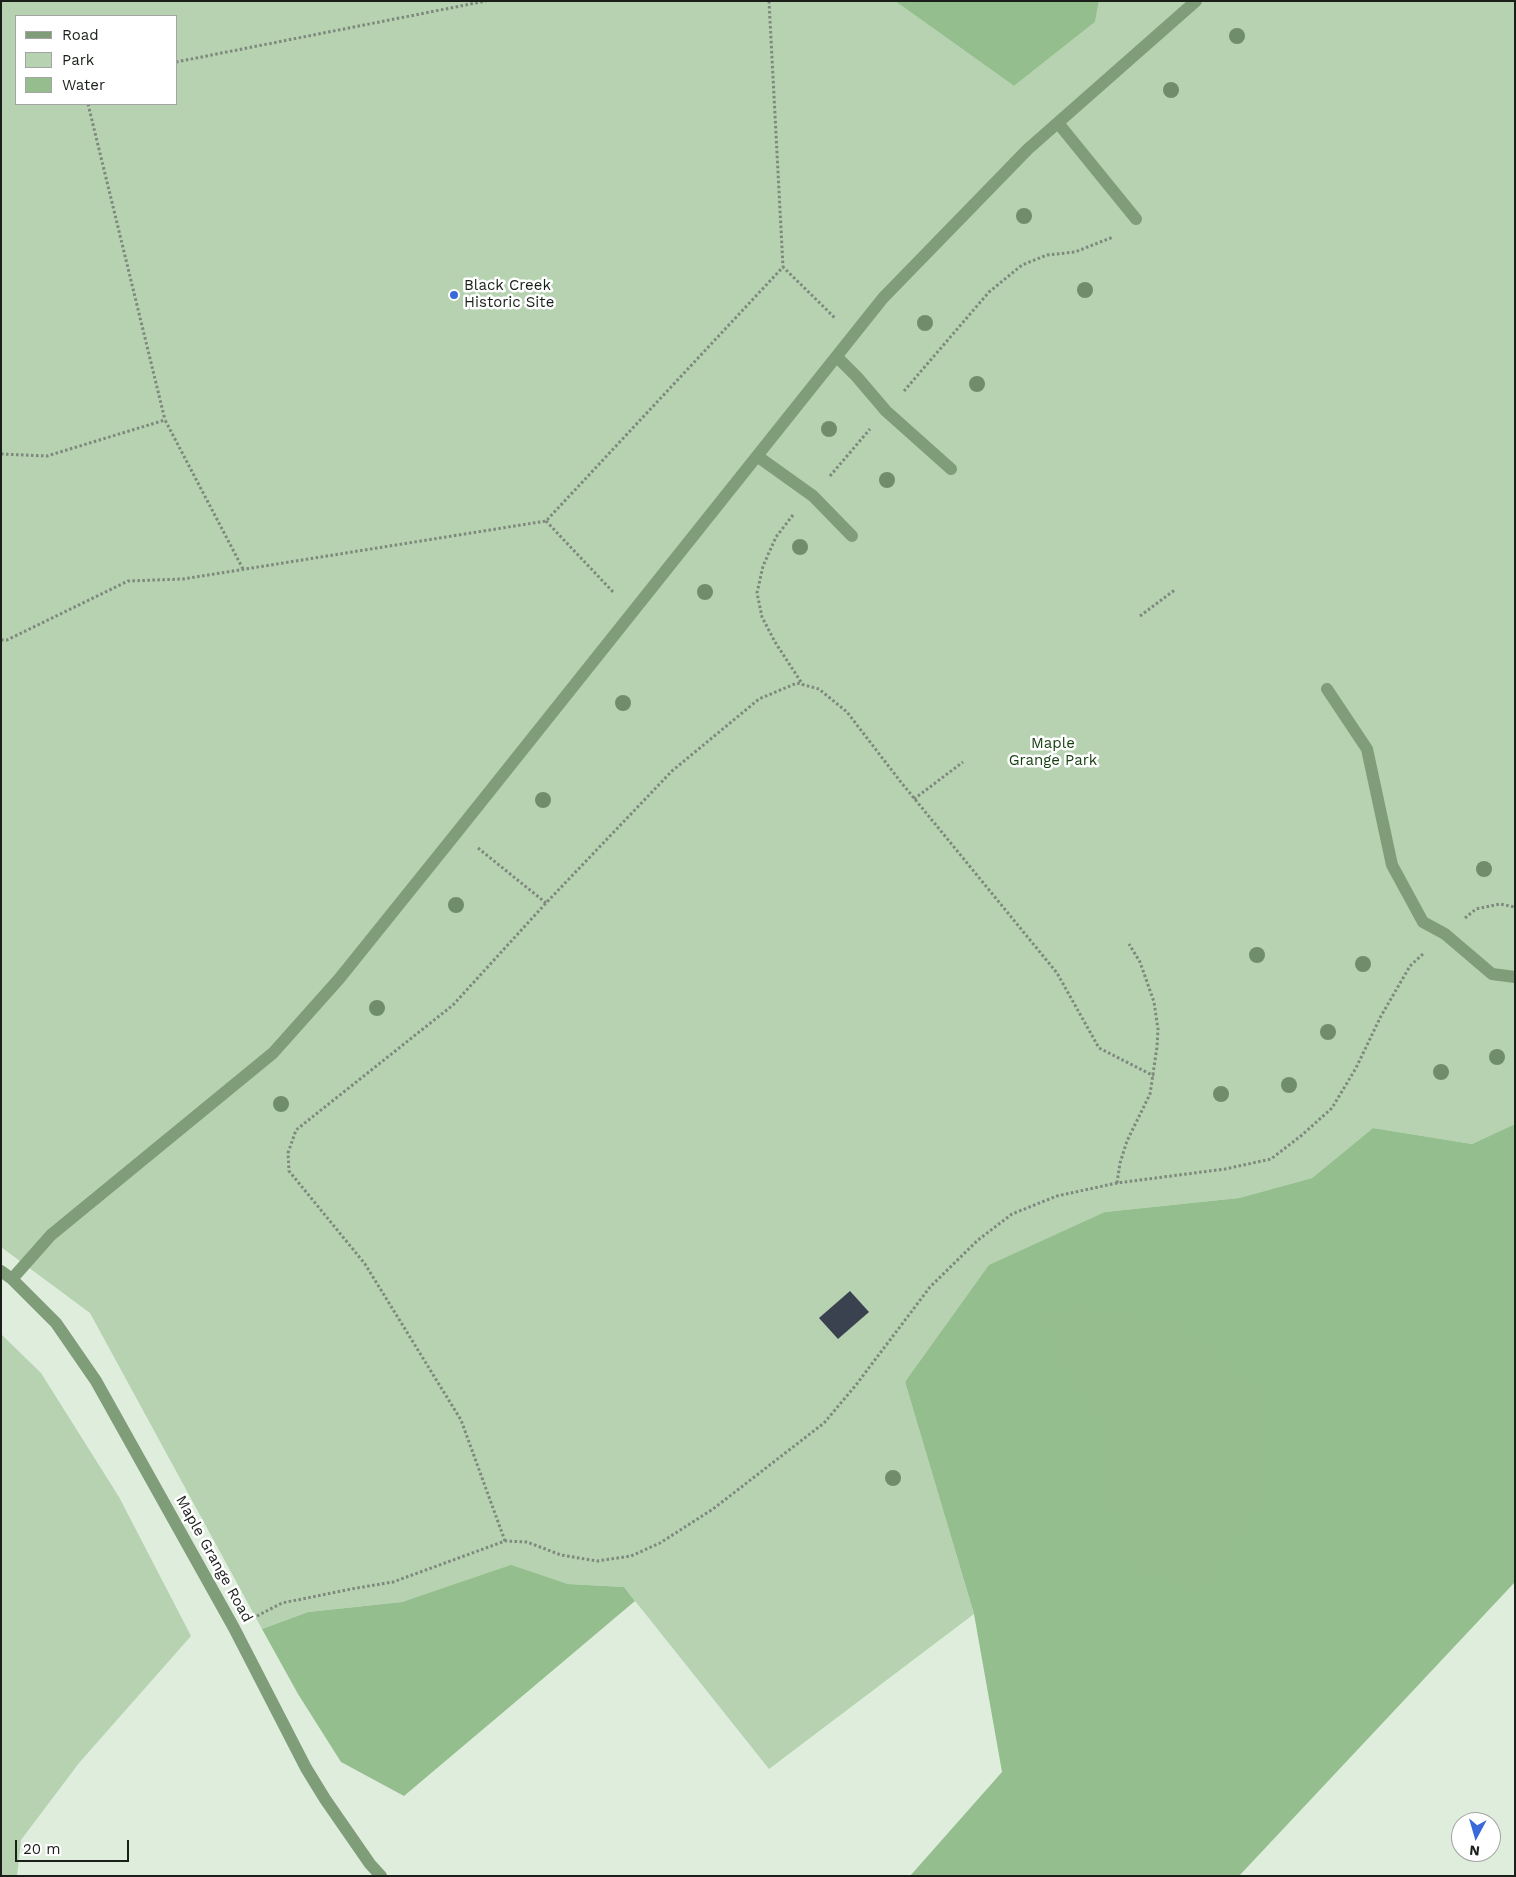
<!DOCTYPE html>
<style>
body{margin:0}
#map{position:relative;width:1516px;height:1877px;overflow:hidden;background:#dfeddd;font-family:"Work Sans",sans-serif}
canvas{display:block}
.frame{position:absolute;inset:0;border:2px solid #1a1f1a;pointer-events:none}
.legend{position:absolute;left:15px;top:15px;width:162px;height:90px;box-sizing:border-box;background:#fff;border:1px solid #a3a5a3;margin:0;padding:6px 9px;list-style:none;font-size:15px;color:#1a1f1a}
.legend li{display:flex;align-items:center;gap:10px;height:25px}
.legend b{width:25px;border:1px solid #a3a5a3}
.north{position:absolute;left:1451px;top:1812px;width:50px;height:50px;box-sizing:border-box;background:#fff;border:1px solid #a3a5a3;border-radius:50%;rotate:186deg;font-size:14px;font-weight:700;line-height:20px;text-align:center;color:#1a1f1a}
.north::after{content:'';display:block;margin:auto;width:18px;height:22px;background:#386ada;clip-path:polygon(50% 0,100% 100%,50% 72%,0 100%)}
.scale{position:absolute;left:15px;top:1840px;width:114px;height:22px;box-sizing:border-box;border:2px solid #1a1f1a;border-top:0;padding-left:6px;font-size:15px;line-height:18px;white-space:nowrap;color:#1a1f1a;-webkit-text-stroke:4px #fff;paint-order:stroke}
</style>
<div id="map">
<canvas width="1516" height="1877"></canvas>
<div class="frame"></div>
<ul class="legend">
<li><b style="height:6px;background:#7e9d78"></b>Road</li>
<li><b style="height:14px;background:#b6d2b1"></b>Park</li>
<li><b style="height:14px;background:#95bd8d"></b>Water</li>
</ul>
<div class="north">N</div>
<div class="scale">20 m</div>
</div>
<script>
const g = document.querySelector('canvas').getContext('2d');
g.lineJoin = 'round';
function fill(path, color) { g.fillStyle = color; g.fill(path, 'evenodd'); }
const shape = rows => new Path2D(rows.map(r => 'M' + r).join(''));
function trace(path, color, width, dash) { g.strokeStyle = color; g.lineWidth = width; g.lineCap = dash ? 'butt' : 'round'; g.setLineDash(dash || []); g.stroke(path); }
function write(font, color, halo, rows, align = 'center') {
  g.font = font + ' "Work Sans",sans-serif'; g.lineWidth = 5; g.setLineDash([]); g.textBaseline = 'middle'; g.strokeStyle = halo; g.fillStyle = color; for (const [text, x, y, turn = 0] of rows) {
    g.save(); g.translate(x, y); g.rotate((+turn || 0) * Math.PI / 180); g.textAlign = isNaN(turn) ? turn : align; if (halo) g.strokeText(text, 0, 0); g.fillText(text, 0, 0); g.restore();
  }
}
fill(shape([
 [1,1,895,1,1014,86,1095,22,1099,1,1515,1,1515,1124,1472,1144,1373,1128,1312,1178,1239,1198,1105,1212,905,1382,974,1614,769,1769,624,1587,568,1584,511,1566,402,1602,308,1612,262,1629,90,1313,1,1247],
 [16,16,176,16,176,104,16,104],
 [1,1334,41,1373,119,1497,191,1636,79,1763,21,1840,17,1876,1,1876]
]), '#b6d2b1');
fill(shape([
 [895,1,1099,1,1095,22,1014,86],
 [1515,1124,1515,1582,1239,1876,910,1876,1002,1772,974,1614,905,1382,989,1265,1105,1212,1239,1198,1312,1178,1373,1128,1472,1144],
 [511,1565,568,1584,624,1587,635,1601,404,1796,341,1762,298,1694,262,1629,308,1612,402,1602]
]), '#95be8e');
fill(shape([
 [1076,1302,1182,1320,1278,1403,1266,1503,1201,1598,1126,1569,1104,1504,1091,1410,1054,1360,1041,1315]
]), '#95bd8d');
fill(shape([
 [850,1291,869,1312,838,1339,819,1318]
]), '#3a4250');
trace(shape([
 [769,1,783,267],
 [176,62,486,1],
 [88,104,165,420],
 [904,391,989,292,1022,265,1047,255,1075,252,1113,237],
 [1,454,47,456,165,420,243,569],
 [830,476,870,429],
 [793,515,776,537,763,566,757,593,762,617,775,642,803,685],
 [546,521,614,593],
 [1140,616,1176,589],
 [1,640,7,640,128,581,183,579,546,521,783,267,835,318],
 [914,799,963,762],
 [478,848,546,903],
 [1465,918,1476,909,1500,904,1515,907],
 [1117,1183,1120,1163,1127,1141,1150,1094,1157,1047,1158,1029,1154,1002,1140,962,1129,944],
 [505,1541,461,1420,365,1264,289,1171,288,1153,296,1130,453,1005,546,903,672,771,759,699,797,683,819,689,847,712,900,781,1057,973,1099,1048,1154,1076],
 [257,1616,282,1603,351,1589,393,1582,505,1541,527,1542,561,1555,597,1561,631,1556,660,1543,713,1509,824,1423,856,1385,930,1287,978,1240,1012,1214,1057,1196,1117,1183,1225,1169,1271,1159,1302,1135,1332,1108,1356,1068,1381,1016,1410,966,1424,953]
]), '#7e887d', 3, [2.5, 2.5]);
trace(shape([
 [1058,123,1136,219],
 [837,357,857,377,886,411,951,469],
 [757,456,813,496,852,536],
 [1327,689,1367,749,1392,865,1423,922,1445,934,1492,974,1515,977],
 [1,1271,12,1279,56,1323,96,1381,234,1628,306,1768,325,1799,370,1864,381,1876],
 [12,1279,51,1235,273,1053,339,979,458,831,883,298,1028,149,1196,1]
]), '#7e9d78', 12);
g.fillStyle = '#708d6b';
for (const [x, y] of [
 [1237,36],
 [1171,90],
 [1024,216],
 [1085,290],
 [925,323],
 [977,384],
 [829,429],
 [887,480],
 [800,547],
 [705,592],
 [623,703],
 [543,800],
 [1484,869],
 [456,905],
 [1257,955],
 [1363,964],
 [377,1008],
 [1328,1032],
 [1497,1057],
 [1441,1072],
 [1289,1085],
 [1221,1094],
 [281,1104],
 [893,1478]
]) { g.beginPath(); g.arc(x, y, 8, 0, 2 * Math.PI); g.fill(); }
for (const [x, y, r, color] of [
 [454,295,5,"#386ada"]
]) { const dot = new Path2D(); dot.arc(x, y, r, 0, 2 * Math.PI); g.fillStyle = color; g.fill(dot); trace(dot, '#fff', 2); }
write('15px', '#1a1f1a', '#fff', [
 ["Black Creek",464,286],
 ["Historic Site",464,303]
], 'left');
write('15px', '#153e0e', '#fff', [
 ["Maple",1053,744],
 ["Grange Park",1053,761]
]);
write('15px', '#1a1f1a', '#fff', [
 ["Maple Grange Road",214,1559,61]
]);
</script>
